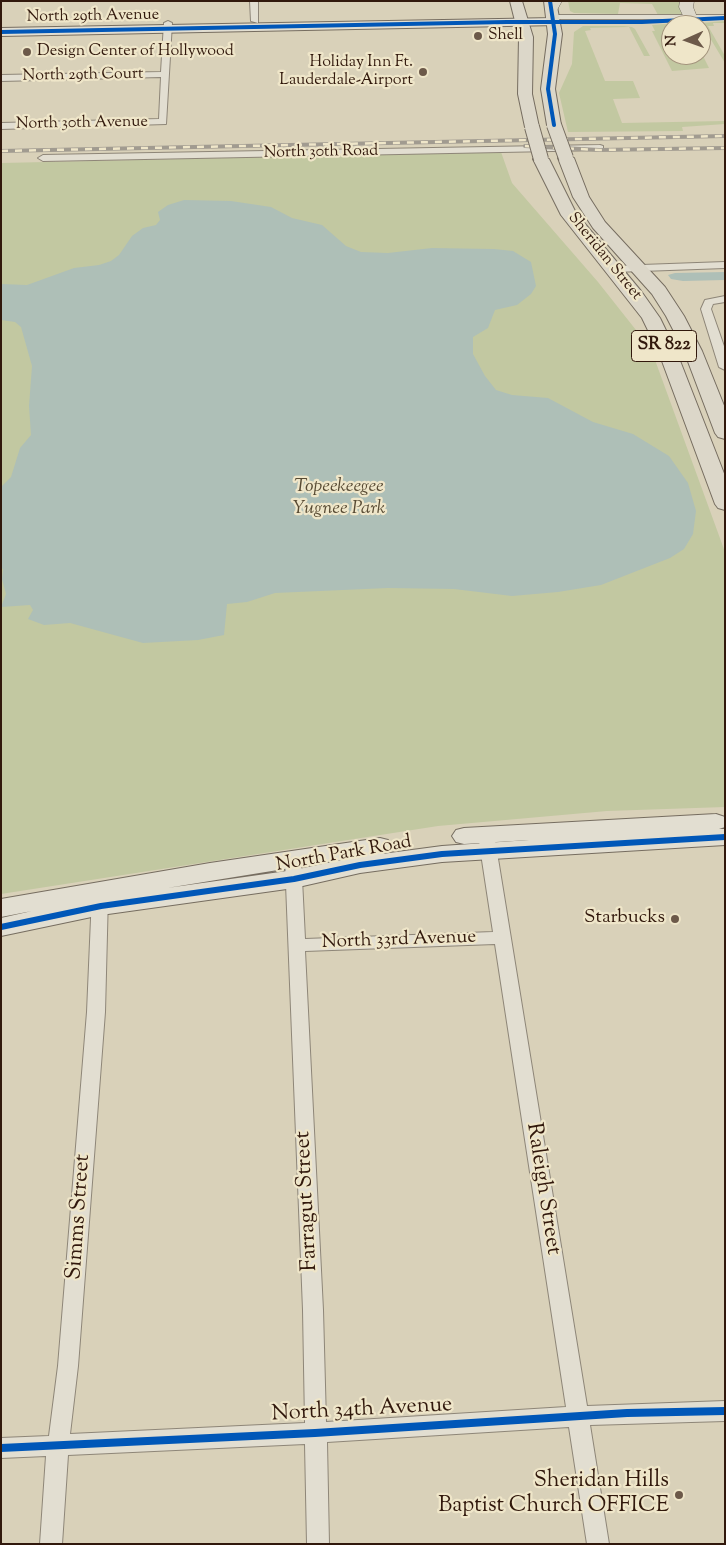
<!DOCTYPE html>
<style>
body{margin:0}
#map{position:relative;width:726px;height:1545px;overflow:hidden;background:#d9d1b9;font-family:"Sorts Mill Goudy",serif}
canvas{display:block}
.frame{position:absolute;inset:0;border:2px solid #31180c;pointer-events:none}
.north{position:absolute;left:661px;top:15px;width:50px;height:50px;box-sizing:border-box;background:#efe6c9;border:1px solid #a3947d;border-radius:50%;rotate:268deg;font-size:14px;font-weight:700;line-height:20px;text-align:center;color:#31180c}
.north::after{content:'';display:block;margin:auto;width:18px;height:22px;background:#6c5949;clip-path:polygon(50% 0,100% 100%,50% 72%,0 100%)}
</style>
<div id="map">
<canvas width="726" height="1545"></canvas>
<div class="frame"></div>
<div class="north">N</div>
</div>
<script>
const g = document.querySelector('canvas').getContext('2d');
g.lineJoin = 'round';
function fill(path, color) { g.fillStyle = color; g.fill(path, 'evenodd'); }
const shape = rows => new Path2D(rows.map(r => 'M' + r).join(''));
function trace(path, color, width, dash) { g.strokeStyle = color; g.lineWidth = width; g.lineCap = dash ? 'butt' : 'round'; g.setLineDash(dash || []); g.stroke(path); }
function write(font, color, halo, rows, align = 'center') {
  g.font = font + ' "Sorts Mill Goudy",serif'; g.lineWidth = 4.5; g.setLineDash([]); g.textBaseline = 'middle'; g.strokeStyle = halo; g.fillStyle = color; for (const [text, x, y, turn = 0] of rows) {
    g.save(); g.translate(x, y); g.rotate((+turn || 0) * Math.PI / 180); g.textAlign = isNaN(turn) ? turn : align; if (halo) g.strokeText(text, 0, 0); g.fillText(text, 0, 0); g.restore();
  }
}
fill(shape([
 [568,1,682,1,684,14,658,15,652,4,620,3,618,14,574,13,570,11],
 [725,21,725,23,713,23,714,26,708,26,725,56,725,63,701,23],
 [678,23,685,25,671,25,671,55,701,55,701,52,709,68,672,71,652,31,655,31,652,25],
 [583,26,624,26,632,27,635,29,650,56,644,56,629,27,590,28,591,30,585,31,605,81,633,81,640,98,613,99,622,123,725,121,725,124,682,127,683,131,568,132,559,93,572,64,574,32],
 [501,152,512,183,598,282,651,349,725,552,725,807,607,811,438,826,1,894,1,163]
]), '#c2c8a1');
fill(shape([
 [184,200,231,201,271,207,292,218,322,225,346,246,361,252,388,253,432,248,494,249,513,251,531,262,536,286,531,294,517,305,495,310,488,328,473,337,473,354,485,376,496,390,512,395,548,398,593,422,633,434,669,456,688,483,696,511,693,534,684,549,670,558,601,585,558,592,512,596,454,589,388,588,275,593,247,602,227,604,224,635,198,640,143,643,70,623,44,625,28,619,33,610,30,605,1,607,6,594,2,579,3,569,1,568,1,487,11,477,20,448,31,435,29,406,32,366,21,327,15,322,1,320,1,284,27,285,74,268,99,265,111,261,119,255,132,236,143,228,156,225,160,220,158,212,168,205],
 [725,272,725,280,683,281,671,279,668,275,675,273]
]), '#aebfb7');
const street = shape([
 [250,1,258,1,258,23,251,21,250,1],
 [550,15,725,15,725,19,550,19,550,15],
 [168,21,172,23,166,124,1,129,1,123,159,119,161,77,1,81,1,75,161,72,164,23,168,21],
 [600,145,603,146,603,150,43,161,38,158,43,155,600,145],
 [725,262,725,268,614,272,609,269,614,266,725,262],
 [725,296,725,302,713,304,711,309,725,349,725,370,719,367,701,309,705,300,725,296],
 [486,829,492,830,494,834,587,1406,725,1401,725,1421,590,1425,609,1544,587,1544,569,1427,327,1442,329,1544,307,1544,305,1444,68,1455,62,1544,40,1544,46,1456,1,1458,1,1438,49,1436,58,1366,87,1012,92,895,94,891,106,891,108,895,105,1012,78,1366,70,1434,305,1423,303,1310,285,859,287,855,293,853,299,855,301,859,305,939,493,932,478,834,480,830,486,829],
 [495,944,566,1407,326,1422,323,1310,305,951,495,944]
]);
const secondary = shape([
 [554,18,558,19,558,25,1,36,1,28,554,18],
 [716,814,725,817,725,827,719,829,725,829,725,845,442,862,360,873,294,888,101,915,1,936,1,918,32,911,1,917,1,899,210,863,380,838,388,840,392,846,388,852,382,854,442,846,529,840,464,844,456,842,452,836,456,830,464,828,716,814],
 [346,859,294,870,167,888,210,881,346,859]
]);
const primary = shape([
 [510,1,522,1,533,37,532,94,539,127,532,131,525,127,518,94,519,37,510,1],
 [544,1,556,1,562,34,555,89,561,125,554,129,547,125,541,89,548,34,544,1],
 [566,153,574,158,589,197,605,222,665,287,684,316,702,351,725,408,725,439,718,437,715,433,684,351,666,316,652,294,593,228,573,197,558,158,566,153],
 [541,154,549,159,576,213,641,291,660,318,677,353,725,476,725,510,718,508,715,504,659,353,642,318,561,215,533,159,541,154]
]);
const highway = shape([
 [548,1,562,1,557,10,552,11,545,7,548,1],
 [680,1,694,1,693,7,697,17,695,20,685,20,679,7,680,1]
]);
trace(street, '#8e8678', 2);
trace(secondary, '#766d60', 2);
trace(primary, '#766d60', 2);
trace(highway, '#766d60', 1);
fill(street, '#e2ded1');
fill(secondary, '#e2ded1');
fill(primary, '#dcd7c9');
fill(highway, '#dcd7c9');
const rail = shape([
 [525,146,599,150,725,148],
 [1,151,725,136]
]);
trace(rail, '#a19b90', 4);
trace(rail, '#efe6c9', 2.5, [7]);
const primaryBridge = shape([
 [554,125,566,158],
 [532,127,541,159]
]);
trace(primaryBridge, '#766d60', 16, []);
trace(primaryBridge, '#dcd7c9', 14);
trace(shape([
 [550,1,555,34,548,89,554,125],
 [1,32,507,22,642,22,725,18]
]), '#0057b8', 4);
trace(shape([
 [1,927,101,906,294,879,360,865,442,854,725,837]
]), '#0057b8', 6);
trace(shape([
 [1,1448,315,1433,627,1413,725,1411]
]), '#0057b8', 8);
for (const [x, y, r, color] of [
 [478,36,5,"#6c5949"],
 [27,52,5,"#6c5949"],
 [423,72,5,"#6c5949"],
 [675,919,5,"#6c5949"],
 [679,1495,5,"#6c5949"]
]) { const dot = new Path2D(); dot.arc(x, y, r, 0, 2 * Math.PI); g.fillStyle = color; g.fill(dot); trace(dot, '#efe6c9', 2); }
write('16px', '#31180c', '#efe6c9', [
 ["North 29th Avenue",93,17,-1],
 ["North 29th Court",83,76,-1],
 ["North 30th Avenue",82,124,-1],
 ["North 30th Road",321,153,-1],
 ["Sheridan Street",604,257,51]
]);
write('16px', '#31180c', '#efe6c9', [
 ["Shell",488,36],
 ["Design Center of Hollywood",37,52],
 ["Holiday Inn Ft.",413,63,"right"],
 ["Lauderdale-Airport",413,81,"right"]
], 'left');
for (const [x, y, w] of [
 [664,346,65]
]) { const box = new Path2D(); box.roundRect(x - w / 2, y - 15.5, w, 31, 4); g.fillStyle = '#efe6c9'; g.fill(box); trace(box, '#31180c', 1); }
write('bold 18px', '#31180c', null, [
 ["SR 822",664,346]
]);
write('italic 19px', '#574a33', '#efe6c9', [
 ["Topeekeegee",339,488],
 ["Yugnee Park",339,510]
]);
write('19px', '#31180c', '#efe6c9', [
 ["North Park Road",344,855,-10],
 ["North 33rd Avenue",399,941,-2]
]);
write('19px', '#31180c', '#efe6c9', [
 ["Starbucks",665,919]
], 'right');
write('22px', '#31180c', '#efe6c9', [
 ["Raleigh Street",542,1189,81],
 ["Farragut Street",308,1201,-93],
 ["Simms Street",80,1217,-86],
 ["North 34th Avenue",362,1411,-3]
]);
write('22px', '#31180c', '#efe6c9', [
 ["Sheridan Hills",669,1482],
 ["Baptist Church OFFICE",669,1507]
], 'right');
</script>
